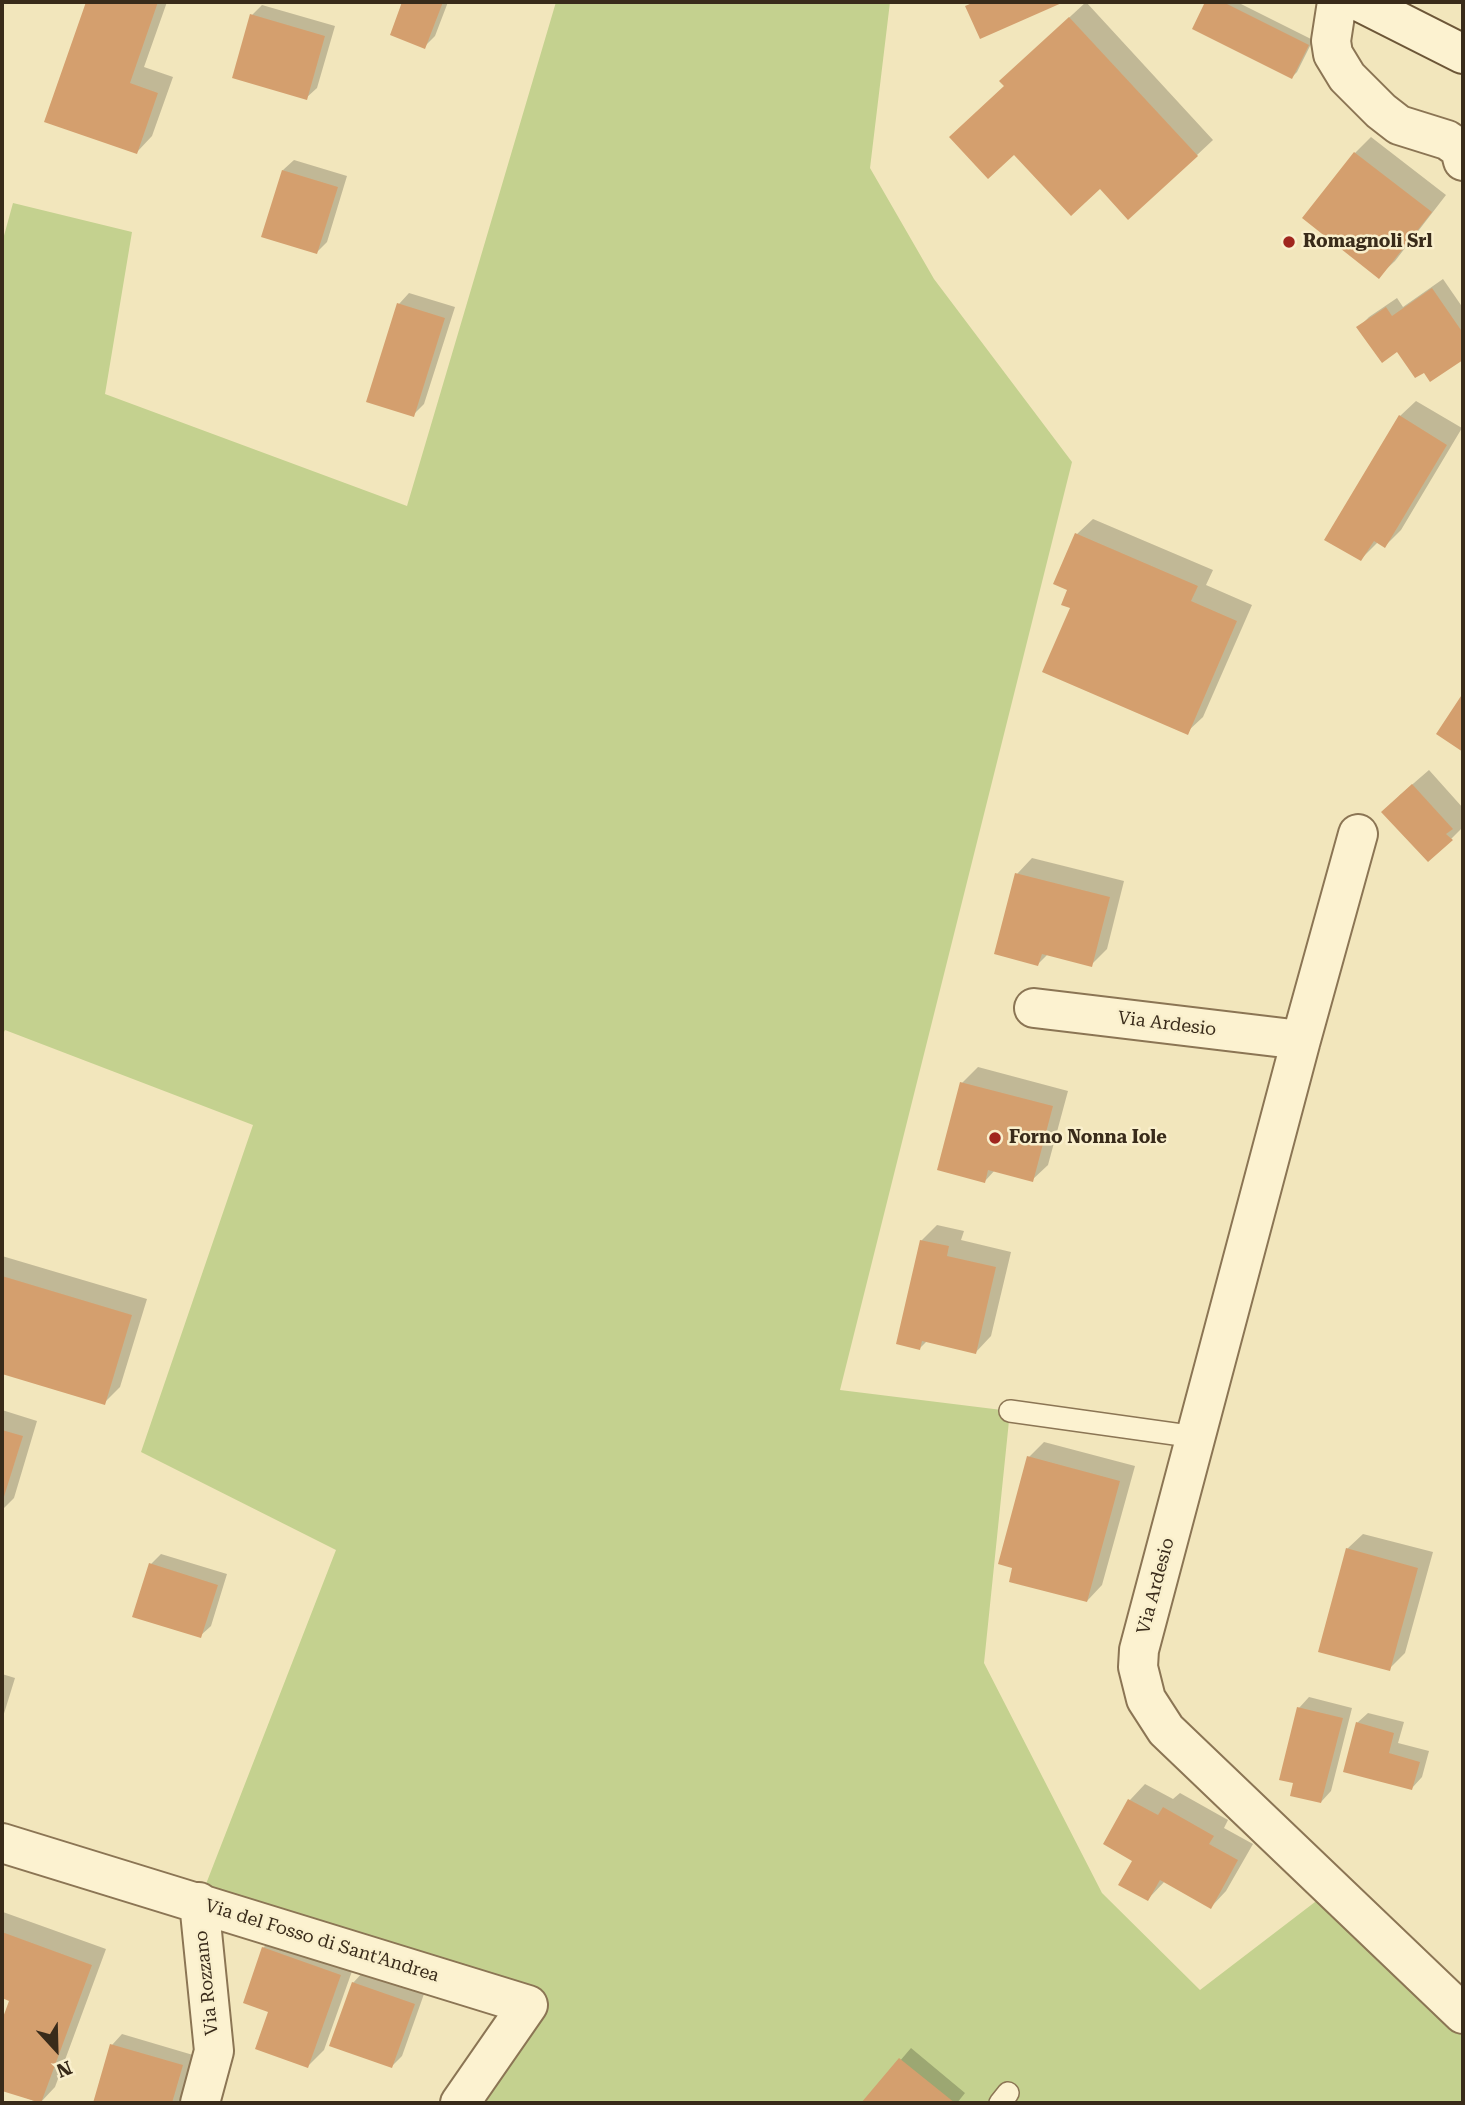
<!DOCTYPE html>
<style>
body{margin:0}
#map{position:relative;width:1465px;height:2105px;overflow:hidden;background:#f2e6bc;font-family:"Roboto Serif",serif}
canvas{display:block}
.frame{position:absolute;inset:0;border:4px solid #392b1a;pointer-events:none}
.north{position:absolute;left:21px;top:2014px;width:70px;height:70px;-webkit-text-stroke:5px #f9efcc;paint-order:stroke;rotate:158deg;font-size:19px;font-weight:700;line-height:28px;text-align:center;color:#392b1a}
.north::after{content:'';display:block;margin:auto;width:24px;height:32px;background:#392b1a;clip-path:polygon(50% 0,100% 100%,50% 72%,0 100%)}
</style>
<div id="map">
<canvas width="1465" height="2105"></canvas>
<div class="frame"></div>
<div class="north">N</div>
</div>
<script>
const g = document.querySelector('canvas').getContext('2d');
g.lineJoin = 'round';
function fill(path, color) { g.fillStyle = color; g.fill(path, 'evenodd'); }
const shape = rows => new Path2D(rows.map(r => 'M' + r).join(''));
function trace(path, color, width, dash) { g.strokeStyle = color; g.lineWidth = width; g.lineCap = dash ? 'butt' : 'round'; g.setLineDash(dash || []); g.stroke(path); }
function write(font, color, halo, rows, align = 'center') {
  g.font = font + ' "Roboto Serif",serif'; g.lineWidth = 5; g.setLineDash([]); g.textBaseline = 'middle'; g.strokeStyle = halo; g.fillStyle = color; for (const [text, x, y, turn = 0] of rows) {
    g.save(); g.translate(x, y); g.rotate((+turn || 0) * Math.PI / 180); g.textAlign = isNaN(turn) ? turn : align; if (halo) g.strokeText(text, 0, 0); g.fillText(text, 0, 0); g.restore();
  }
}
fill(shape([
 [556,2,890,2,870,168,934,279,1072,462,840,1390,1010,1411,984,1663,1102,1893,1200,1990,1332,1889,1463,2014,1463,2103,460,2103,527,2006,199,1902,336,1550,141,1452,253,1125,5,1030,2,1036,2,243,13,203,132,232,105,394,407,506]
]), '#c4d18f');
fill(shape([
 [88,2,167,2,144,67,173,77,152,136,137,152,47,121],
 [404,2,448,2,435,36,425,46,392,34],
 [972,2,1060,2,981,37,967,7],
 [1086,2,1213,140,1197,155,1100,187,1014,153,1006,86,1018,65],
 [1207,2,1237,2,1313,40,1297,72,1292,77,1195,28],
 [262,5,335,26,317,88,306,98,252,15],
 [1371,137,1446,195,1395,261,1379,276,1304,218,1355,153],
 [294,160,347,176,327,242,317,252,283,170],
 [1443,279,1463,308,1463,358,1431,380,1424,371,1397,350,1359,327,1369,317,1397,298,1403,307],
 [409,293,455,307,424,404,413,415,399,304],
 [1416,401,1462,428,1401,530,1385,546,1378,542,1361,559,1400,416],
 [1093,519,1213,570,1206,585,1252,605,1203,717,1187,732,1072,608,1070,589,1077,534],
 [1429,770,1463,808,1461,817,1463,827,1451,839,1399,796],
 [1032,858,1124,881,1107,949,1091,965,1048,954,1038,964,1017,874],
 [978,1067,1068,1091,1048,1165,1032,1180,995,1170,985,1181,962,1083],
 [937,1225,964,1231,961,1240,1011,1252,991,1336,976,1352,927,1341,920,1348,921,1241],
 [2,1256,147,1299,120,1387,104,1403,2,1372],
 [2,1410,37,1421,14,1498,2,1510],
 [1044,1442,1135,1466,1102,1585,1087,1601,1029,1457],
 [1363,1534,1433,1552,1405,1653,1389,1669,1347,1549],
 [161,1554,227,1574,211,1626,200,1636,151,1564],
 [2,1674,15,1678,2,1720],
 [1309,1697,1352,1708,1331,1791,1321,1802,1295,1782,1299,1708],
 [1368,1713,1404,1722,1398,1743,1429,1751,1422,1777,1412,1788,1357,1723],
 [1145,1784,1173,1799,1180,1793,1228,1820,1224,1828,1253,1844,1226,1891,1211,1907,1165,1881,1148,1899,1135,1860,1130,1800],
 [3,1912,106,1949,55,2087,40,2103,2,2089,2,2025,11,2000,2,1997],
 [279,1932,356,1960,324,2050,308,2066,271,2011,263,1948],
 [363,1972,424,1994,402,2056,392,2066,353,1983],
 [122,2034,193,2055,179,2103,95,2103,112,2045],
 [911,2048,965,2093,957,2103,864,2103]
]), '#0003');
fill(shape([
 [86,2,158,2,130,83,158,93,137,154,44,122],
 [402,2,443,2,425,49,390,35],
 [975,2,1064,2,980,39,965,6],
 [1205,2,1223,2,1309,45,1292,79,1192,29],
 [250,14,325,36,307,100,232,78],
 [1069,17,1198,156,1128,220,1100,189,1071,216,1014,155,988,179,949,137,1004,86,999,81],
 [1354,152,1432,212,1379,279,1302,218],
 [282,170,338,187,317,254,261,237],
 [1432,288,1463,333,1463,360,1430,382,1424,373,1415,378,1397,352,1382,363,1356,327,1386,307,1392,316],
 [397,303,445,318,414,417,366,402],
 [1399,415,1447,445,1385,548,1374,541,1361,561,1324,540],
 [1075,533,1198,586,1191,601,1237,621,1188,735,1042,672,1070,608,1061,605,1067,590,1053,584],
 [1463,693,1463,752,1436,734],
 [1412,784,1453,829,1446,834,1453,840,1428,862,1381,812],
 [1015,873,1110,897,1092,967,1042,954,1038,966,994,954],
 [960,1082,1053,1106,1033,1182,988,1170,985,1183,937,1170],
 [920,1240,949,1246,947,1256,996,1267,976,1354,922,1341,920,1350,896,1344],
 [2,1276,132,1315,105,1405,2,1374],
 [2,1430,23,1436,2,1503],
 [1027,1456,1120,1481,1087,1602,1009,1582,1012,1568,998,1564],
 [1346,1548,1418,1568,1390,1671,1318,1652],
 [149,1563,218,1585,201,1638,132,1617],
 [1297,1707,1343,1718,1321,1803,1290,1796,1293,1783,1279,1780],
 [1356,1722,1394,1733,1389,1753,1420,1762,1412,1790,1343,1772],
 [1128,1799,1158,1815,1163,1807,1214,1836,1209,1844,1238,1860,1211,1909,1160,1880,1148,1901,1118,1885,1132,1861,1103,1844],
 [2,1932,92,1965,41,2103,2,2091,2,2020,9,2001,2,1998],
 [262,1947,341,1975,308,2068,255,2049,268,2012,243,2003],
 [352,1982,415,2004,392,2068,329,2046],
 [110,2044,183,2065,172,2103,93,2103],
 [899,2058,955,2103,861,2103]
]), '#d49f6e');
const lane = shape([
 [1010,1411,1196,1437],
 [1000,2103,1008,2093]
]);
const street = shape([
 [1337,2,1331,41,1333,54,1347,77,1381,111,1399,125,1447,140,1460,149,1463,161],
 [1358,834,1301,1040,1139,1650,1138,1667,1146,1699,1166,1730,1463,2014],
 [1034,1008,1301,1040],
 [2,1843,528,2005,460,2103],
 [199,1902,214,2051,200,2103]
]);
const secondary = shape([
 [1360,2,1463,54]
]);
trace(lane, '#8b7554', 24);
trace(street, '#8b7554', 42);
trace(secondary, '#6c5637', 42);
trace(lane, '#fcf2d0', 21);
trace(street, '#fcf2d0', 38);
trace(secondary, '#fcf2d0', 38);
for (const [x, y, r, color] of [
 [1289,242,7,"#a0261e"],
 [995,1138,7,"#a0261e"]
]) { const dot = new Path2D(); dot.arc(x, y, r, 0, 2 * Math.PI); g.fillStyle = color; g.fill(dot); trace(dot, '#f9efcc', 2.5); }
write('bold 18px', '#392b1a', '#f9efcc', [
 ["Romagnoli Srl",1303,242],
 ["Forno Nonna Iole",1009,1138]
], 'left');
write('18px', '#392b1a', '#f9efcc', [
 ["Via Ardesio",1167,1024,7],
 ["Via Ardesio",1156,1586,-75],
 ["Via del Fosso di Sant'Andrea",322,1941,17],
 ["Via Rozzano",207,1983,-96]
]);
</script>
